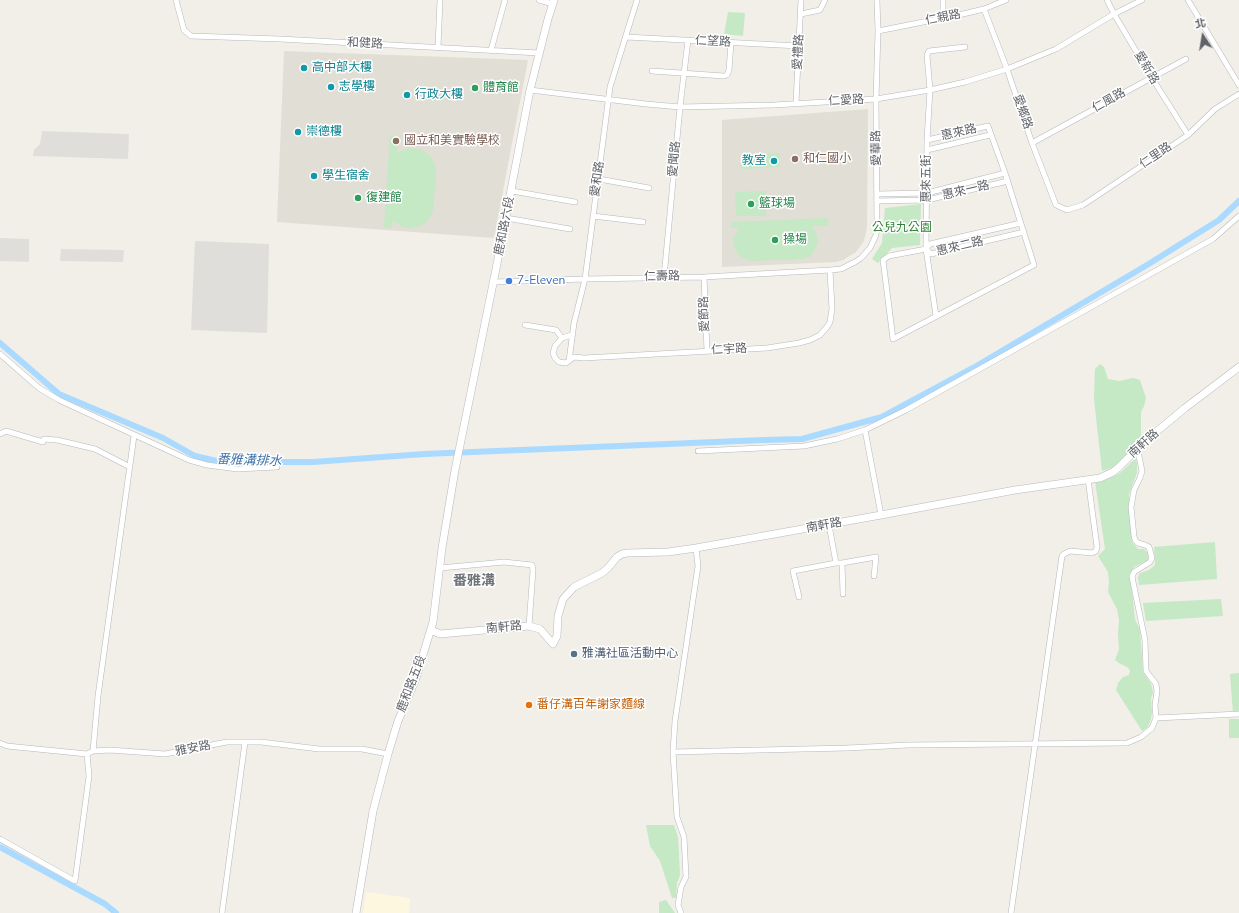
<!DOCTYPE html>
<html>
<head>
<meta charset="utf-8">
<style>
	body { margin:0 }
	#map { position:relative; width:1239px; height:913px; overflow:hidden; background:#f1efe8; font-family:"Nunito Sans","Noto Sans TC",sans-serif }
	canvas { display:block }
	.north { position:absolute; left:1183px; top:16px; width:40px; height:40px; -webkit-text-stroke:3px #fff; paint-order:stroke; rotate:348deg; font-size:11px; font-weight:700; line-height:16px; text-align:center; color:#5f6368 }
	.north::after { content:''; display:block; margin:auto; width:14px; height:18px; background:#5f6368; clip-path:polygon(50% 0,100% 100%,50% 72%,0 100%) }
</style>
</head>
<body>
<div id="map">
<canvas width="1239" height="913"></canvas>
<div class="north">北</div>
</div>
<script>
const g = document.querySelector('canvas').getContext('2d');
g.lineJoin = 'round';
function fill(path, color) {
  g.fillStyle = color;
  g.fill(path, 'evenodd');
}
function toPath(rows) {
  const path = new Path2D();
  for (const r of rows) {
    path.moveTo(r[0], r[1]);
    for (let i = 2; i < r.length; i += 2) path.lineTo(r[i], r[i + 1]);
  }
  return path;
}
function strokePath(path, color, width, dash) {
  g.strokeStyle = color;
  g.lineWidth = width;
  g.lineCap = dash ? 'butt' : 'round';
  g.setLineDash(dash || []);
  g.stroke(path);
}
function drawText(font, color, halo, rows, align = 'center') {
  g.font = font + ' "Nunito Sans","Noto Sans TC",sans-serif';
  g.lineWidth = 3;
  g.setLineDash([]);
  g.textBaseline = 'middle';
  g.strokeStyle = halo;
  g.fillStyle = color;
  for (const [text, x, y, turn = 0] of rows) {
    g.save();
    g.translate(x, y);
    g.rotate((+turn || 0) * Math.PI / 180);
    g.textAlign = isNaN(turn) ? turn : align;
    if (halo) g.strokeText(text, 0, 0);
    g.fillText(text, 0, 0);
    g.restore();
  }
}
fill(toPath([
	[366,892,410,898,409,913,363,913]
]), '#fef7e0');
fill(toPath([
	[42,131,129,134,128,159,33,156,34,150,40,144],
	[0,238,29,239,29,262,0,261],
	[195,241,269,244,267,333,191,330],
	[61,249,124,250,123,262,60,261]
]), '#e0deda');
fill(toPath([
	[284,51,528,60,494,238,277,222],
	[868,109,867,227,864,241,856,252,843,260,836,262,722,267,722,120]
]), '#e1ded6');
fill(toPath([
	[728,12,745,13,743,36,724,34],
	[390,135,398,136,397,153,408,148,420,149,429,155,435,164,436,174,433,210,428,221,422,225,416,227,409,228,403,227,393,220,392,228,384,227],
	[780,153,780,159,778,160,780,167,741,169,741,164,743,162,741,160,741,155],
	[766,191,766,216,736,216,735,192],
	[921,204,920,245,892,248,878,263,872,259,882,243,885,208],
	[828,218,829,225,812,226,817,235,818,243,813,253,810,256,802,259,751,261,743,258,740,256,737,253,734,246,733,238,739,228,731,228,731,222],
	[1100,364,1104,367,1108,379,1119,381,1133,378,1140,380,1146,398,1144,406,1141,412,1141,439,1137,445,1114,467,1102,471,1094,399,1095,369],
	[1136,458,1137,463,1137,473,1129,494,1132,542,1138,549,1144,549,1148,553,1148,560,1134,567,1129,575,1132,590,1135,620,1140,629,1143,672,1151,684,1153,692,1151,699,1152,712,1151,719,1148,727,1142,731,1116,690,1118,683,1123,677,1129,675,1130,670,1127,667,1119,663,1115,660,1119,649,1118,634,1119,620,1117,609,1108,592,1109,582,1108,572,1098,556,1105,549,1095,481,1106,480,1120,473],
	[1215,542,1217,579,1139,585,1138,577,1140,573,1149,570,1155,565,1154,547],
	[1221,599,1223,616,1146,621,1143,603],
	[1239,673,1239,712,1233,713,1230,674],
	[1229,719,1239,719,1239,738,1229,738],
	[646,825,674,825,678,837,680,875,677,883,676,898,672,898,660,861,650,846],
	[666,900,675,913,659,913,659,902]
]), '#c5e8c5');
strokePath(toPath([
	[0,343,59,394,163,438,195,456,221,462,313,462,424,454,764,440,802,439,882,417,973,368,1147,265,1219,220,1239,201],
	[0,847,105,904,116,913]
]), '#aadaff', 6);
const street = toPath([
	[176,0,184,30,191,36,280,39,539,53],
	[539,0,553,4],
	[943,0,943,18],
	[1107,0,1114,14,1152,78,1188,135],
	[1188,0,1239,85],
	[984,9,1007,69,1032,143,1056,205,1067,210,1083,205,1188,135,1215,109,1239,94],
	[801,14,820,10,825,0],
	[878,31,963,14,984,9,1006,0],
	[626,37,799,46],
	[438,47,440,0],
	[491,50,505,0],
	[652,71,724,76,727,75,729,70,731,43],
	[530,90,646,104,680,107,774,105,876,99,930,90,965,82,1007,69,1056,49,1114,14,1142,0],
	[796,103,801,0],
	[1032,143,1186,59],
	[927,150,990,135],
	[599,179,649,188],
	[512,191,575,202],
	[877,194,927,193,1005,173],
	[877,201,927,200,1008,181],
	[593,216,643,222],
	[506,218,570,229],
	[926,249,889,256,883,260,893,339,1034,265,1005,173,988,126,927,140],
	[926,249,931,254,1024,232],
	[926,249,930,244,1021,223],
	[664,277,680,107,688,40],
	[704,277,707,351],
	[494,282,585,279,704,277,830,270,841,269,855,262,861,258,870,248,876,235,877,228,876,99,878,31,877,0],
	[936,316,926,249,927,140,930,90,927,55,929,51,965,47],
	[525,325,556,330,562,338],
	[572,335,562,338,555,346,553,353,555,358,559,362,566,363,574,357,584,358,767,348,799,343,810,340,820,335,827,327,830,322,832,309,830,270],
	[0,354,39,388,59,400,189,460,207,465,237,469,277,467],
	[569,361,574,323,585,279,610,87,637,0],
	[865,430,881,515],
	[0,434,6,431,43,442,44,439,57,440,95,449,130,467],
	[1135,450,1139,456,1142,471,1140,478,1134,490,1131,507,1134,536,1135,540,1138,543,1145,545,1149,547,1152,558,1150,562,1134,572,1132,577,1145,640,1146,671,1156,684,1157,691,1155,705,1156,718],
	[698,451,804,446,837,439,865,430,906,410,1213,239,1239,216],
	[829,525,836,563],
	[842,563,843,594],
	[440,568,504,562,532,565,533,570,529,626],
	[799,597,793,571,836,563,842,563,876,557,874,576],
	[0,743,7,746,87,754,93,751,110,750,165,754,227,742,261,742,319,749,362,749,388,754],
	[93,751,98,696,134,436],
	[673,752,847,748,908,745,1127,743,1141,737,1152,728,1156,718,1239,714],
	[0,839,75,881,89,776,87,754],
	[222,913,245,742],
	[681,913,678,905,681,887,686,877,684,837,677,817,673,752,675,721,698,566,696,548],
	[1011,913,1062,556,1064,554,1070,551,1092,553,1096,551,1097,547,1088,479]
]);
const secondary = toPath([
	[431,630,440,634,529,626,540,629,553,644,557,636,558,616,563,599,574,587,602,573,608,568,617,557,622,554,627,553,668,552,696,548,881,515,1015,490,1100,478,1113,472,1118,468,1144,442,1185,408,1239,367],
	[356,913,373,811,388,754,398,721,415,681,433,622,442,548,455,470,496,269,530,90,548,19,554,0]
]);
strokePath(street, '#b5b8bc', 6);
strokePath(secondary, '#b6babf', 8);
strokePath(street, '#fff', 5);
strokePath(secondary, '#fff', 7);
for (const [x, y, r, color] of [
	[304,68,4,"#0f9aa8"],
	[331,87,4,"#0f9aa8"],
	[475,88,4,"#2e9e5b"],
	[407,95,4,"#0f9aa8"],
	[298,132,4,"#0f9aa8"],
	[396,141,4,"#8d6e63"],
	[795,159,4,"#8d6e63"],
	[774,161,4,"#0f9aa8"],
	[314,176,4,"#0f9aa8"],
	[358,198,4,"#2e9e5b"],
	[751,204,4,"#2e9e5b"],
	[775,240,4,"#2e9e5b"],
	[509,281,4,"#3f7fe0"],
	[574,654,4,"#5c6f8a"],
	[529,705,4,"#e8710a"]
]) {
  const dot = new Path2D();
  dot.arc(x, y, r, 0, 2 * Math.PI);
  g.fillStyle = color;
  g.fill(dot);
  strokePath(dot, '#fff', 1.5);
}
drawText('12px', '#5f6368', '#fff', [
	["仁親路",943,18,-11],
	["仁望路",713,42,3],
	["和健路",365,44,3],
	["愛禮路",799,52,-87],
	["愛新路",1146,68,59],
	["仁愛路",846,101,-3],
	["仁風路",1109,101,-29],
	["愛鄉路",1022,112,71],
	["惠來路",959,133,-13],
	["愛華路",877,148,-91],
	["仁里路",1156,156,-34],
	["愛聞路",675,159,-85],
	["愛和路",598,179,-82],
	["惠來五街",927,179,-90],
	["惠來一路",966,191,-13],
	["鹿和路六段",505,226,-79],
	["惠來二路",960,247,-13],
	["仁壽路",662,277,-1],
	["愛節路",705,314,-92],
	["仁宇路",729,350,-3],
	["南軒路",1144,444,-42],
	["南軒路",824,526,-10],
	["南軒路",504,628,-5],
	["鹿和路五段",412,684,-69],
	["雅安路",193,749,-11]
]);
drawText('12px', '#0d838f', '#fff', [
	["高中部大樓",312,68],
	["志學樓",339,87],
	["行政大樓",415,95],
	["崇德樓",306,132],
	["教室",766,161,"right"],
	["學生宿舍",322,176]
], 'left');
drawText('12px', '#27864d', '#fff', [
	["體育館",483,88],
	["復建館",366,198],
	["籃球場",759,204],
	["操場",783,240]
], 'left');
drawText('12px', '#785e54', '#fff', [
	["國立和美實驗學校",404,141],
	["和仁國小",803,159]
], 'left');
drawText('12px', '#348238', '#fff', [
	["公兒九公園",902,228]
]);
drawText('12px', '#366cbe', '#fff', [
	["7-Eleven",517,281]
], 'left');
drawText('12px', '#4e5e75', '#fff', [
	["雅溝社區活動中心",582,654]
], 'left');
drawText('12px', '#c56008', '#fff', [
	["番仔溝百年謝家麵線",537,705]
], 'left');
drawText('italic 13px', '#4174aa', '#fff', [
	["番雅溝排水",249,461,2]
]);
drawText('bold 14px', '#70757a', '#fff', [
	["番雅溝",474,582]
]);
</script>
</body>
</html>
